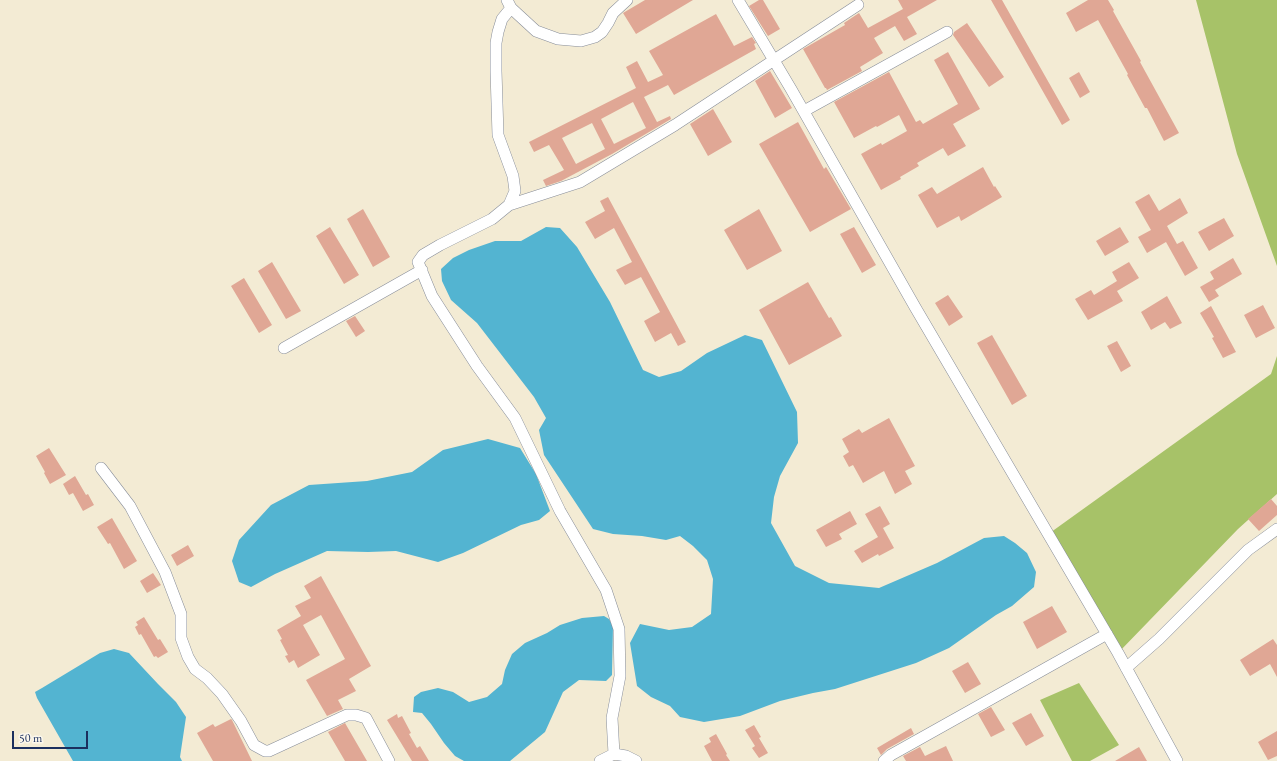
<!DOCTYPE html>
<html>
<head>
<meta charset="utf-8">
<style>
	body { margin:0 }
	#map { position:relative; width:1277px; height:761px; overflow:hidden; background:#f3ebd4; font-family:"EB Garamond",serif }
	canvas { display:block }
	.scale { position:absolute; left:12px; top:731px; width:76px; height:18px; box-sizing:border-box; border:2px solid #1b2f5e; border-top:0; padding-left:5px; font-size:12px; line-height:14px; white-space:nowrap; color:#1b2f5e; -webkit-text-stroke:3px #fbf7ec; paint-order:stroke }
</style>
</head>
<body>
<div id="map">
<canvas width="1277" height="761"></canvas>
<div class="scale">50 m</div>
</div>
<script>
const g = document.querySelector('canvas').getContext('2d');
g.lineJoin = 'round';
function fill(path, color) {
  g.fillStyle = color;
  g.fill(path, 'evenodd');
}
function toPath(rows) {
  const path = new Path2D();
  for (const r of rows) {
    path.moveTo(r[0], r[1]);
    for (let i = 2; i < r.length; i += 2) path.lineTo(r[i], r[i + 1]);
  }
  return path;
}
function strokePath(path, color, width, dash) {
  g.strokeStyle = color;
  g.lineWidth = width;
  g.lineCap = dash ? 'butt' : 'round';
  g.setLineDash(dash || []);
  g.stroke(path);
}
fill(toPath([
	[1196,0,1277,0,1277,266,1237,154],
	[1277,356,1277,494,1238,529,1118,653,1047,535,1271,374],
	[1079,683,1119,745,1090,761,1072,761,1040,700]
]), '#a7c268');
fill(toPath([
	[546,227,560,228,577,247,610,302,643,370,659,377,681,371,707,353,745,335,762,340,797,412,798,443,780,476,774,497,771,523,795,566,829,583,879,588,937,563,984,538,1004,536,1015,543,1027,553,1036,572,1034,587,1012,606,996,615,949,648,916,663,835,689,813,693,780,701,740,716,704,722,680,717,670,706,651,697,637,686,630,643,640,624,669,630,692,627,711,614,713,579,707,560,693,546,680,536,666,540,642,536,613,534,593,529,544,455,539,430,546,418,534,397,477,323,451,300,442,281,441,269,453,258,469,250,495,241,521,241],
	[488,439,520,448,536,474,550,511,539,520,521,525,463,553,438,562,396,551,368,552,327,551,275,574,251,587,239,582,232,561,239,540,271,505,309,485,367,481,412,472,443,450],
	[604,616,609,619,613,626,612,675,606,681,579,680,563,692,545,732,510,761,464,761,455,756,444,743,431,724,422,713,413,712,414,697,421,692,438,688,453,692,469,702,487,697,502,684,505,670,512,654,525,643,547,633,560,625,582,618],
	[114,649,129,653,158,684,176,702,186,717,180,757,182,761,73,761,37,698,35,692,42,688,100,653]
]), '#53b4d1');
fill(toPath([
	[645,0,693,0,636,34,623,13],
	[759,0,763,0,780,29,768,36,749,6],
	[898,0,937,0,907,17,917,34,904,41,895,26,874,38,883,53,860,67,862,71,827,90,826,88,825,88,803,49,845,25,844,23,859,13,868,28,903,9],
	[991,0,1002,0,1070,120,1062,125],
	[1088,0,1108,0,1114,10,1113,11,1141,61,1140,62,1179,133,1164,141,1147,108,1145,108,1127,75,1128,74,1098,20,1076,32,1066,13],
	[716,14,734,46,752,37,756,43,754,44,756,49,674,95,668,85,644,97,657,122,670,116,671,119,612,154,561,181,546,186,543,180,564,170,549,145,534,152,529,142,636,88,626,67,637,61,648,82,663,75,649,51],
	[633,102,646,128,614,144,601,119],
	[592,123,605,149,576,164,562,138],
	[967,23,1004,77,989,87,953,35,954,32],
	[948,52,980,109,953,124,966,146,948,156,943,148,917,163,919,166,900,177,901,179,881,190,861,154,881,143,882,145,907,131,899,115,877,127,876,126,854,138,834,102,889,72,916,122,920,120,923,124,958,104,934,60],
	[770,71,792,108,775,118,755,81],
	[1079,72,1090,92,1080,98,1069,78],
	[713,109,732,142,708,156,690,124],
	[798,122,824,169,826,167,851,209,810,232,759,144],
	[983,167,994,187,995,186,1002,197,961,221,959,216,937,228,918,195,932,187,937,194],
	[1149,194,1159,211,1180,198,1188,213,1167,226,1177,244,1183,241,1198,268,1185,276,1166,242,1147,253,1138,237,1151,230,1135,202],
	[608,197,686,342,678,346,671,333,655,342,644,321,660,312,641,277,625,285,616,270,632,262,614,228,595,239,585,222,605,211,600,201],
	[363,209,390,257,373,267,347,219],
	[759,209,782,251,747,270,724,230],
	[1224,218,1234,236,1209,251,1198,232],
	[330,227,359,275,344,284,316,236],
	[854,227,876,265,862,273,840,234],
	[1120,227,1129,242,1105,256,1096,241],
	[1233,258,1242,274,1215,290,1219,296,1209,302,1200,287,1214,279,1210,272],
	[272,262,301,311,286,319,258,271],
	[1129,262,1139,278,1117,291,1123,301,1088,320,1075,299,1091,290,1094,295,1117,281,1112,272],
	[244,278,272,325,259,333,231,286],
	[808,282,829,318,831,317,842,336,789,365,759,310],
	[948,295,963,317,949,326,935,303],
	[1167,296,1182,323,1170,329,1165,322,1151,330,1141,312],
	[1263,305,1275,328,1256,338,1244,315],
	[1211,306,1236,352,1223,358,1212,338,1214,337,1200,313],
	[355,316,365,331,356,337,346,321],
	[992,335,1027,396,1012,405,977,343],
	[1117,341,1131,366,1121,372,1107,346],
	[889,418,915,466,905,471,912,484,895,494,884,471,863,483,853,465,849,467,843,456,849,452,842,439,859,429,862,433],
	[49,448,66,475,50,484,44,473,45,472,36,456],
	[75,476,86,495,88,494,94,505,83,511,73,493,69,495,63,484],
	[1271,499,1277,506,1277,515,1259,531,1248,519],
	[880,506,890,524,883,528,894,548,879,556,878,554,862,563,854,551,878,537,865,514],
	[850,511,857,524,839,534,842,539,826,547,816,530],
	[112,518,137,561,124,569,110,543,108,544,97,527],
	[188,545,194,556,177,566,171,555],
	[153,573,161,585,147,593,140,581],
	[321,576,371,666,349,679,356,691,338,700,343,709,327,716,306,680,345,659,321,615,303,625,320,655,298,668,294,660,289,663,285,656,288,655,280,640,282,639,277,630,301,616,295,606,311,598,304,586],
	[1052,606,1067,632,1037,649,1023,622],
	[144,617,158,640,160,639,168,652,158,658,156,656,154,657,141,634,139,635,135,627,138,625,136,622],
	[1273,639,1277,645,1277,677,1270,664,1250,676,1240,660],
	[968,662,981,684,965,693,952,671],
	[991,707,1005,730,991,737,978,714],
	[1031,713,1044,736,1026,746,1012,723],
	[397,714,398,718,402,716,411,733,409,734,417,748,420,746,429,761,412,761,387,720],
	[231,719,232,720,252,761,213,761,197,733,213,724,215,727],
	[345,723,367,761,345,761,328,732],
	[754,725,761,737,759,738,768,753,759,758,752,748,755,746,745,730],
	[911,728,914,734,887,749,881,755,877,748],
	[1277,731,1277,756,1268,760,1258,742],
	[716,734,727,754,726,755,730,761,712,761,704,746,711,742,709,738],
	[946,746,953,761,906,761,903,756,920,747,925,756],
	[1139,747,1147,761,1115,761]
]), '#e0a795');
const street = toPath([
	[507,0,511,8,536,31,558,39,581,41,595,37,602,32,608,23,613,13,627,0],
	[738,0,791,89,915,307,1118,653,1177,761],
	[511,8,502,19,498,32,496,43,496,71,498,135,513,176,515,191,509,205,492,219,440,245,423,255,418,262,432,296,477,366,515,418,560,511,606,590,619,629,620,676,612,718,614,754],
	[804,111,947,32],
	[509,205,580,182,675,125,858,5],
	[284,348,422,270],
	[101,468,130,506,165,572,181,614,181,638,188,657,195,669,207,678,222,694,241,721,254,745,265,751,269,751,347,715,356,715,366,718,389,761],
	[1126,668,1159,639,1248,550,1277,529],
	[600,761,614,754,626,756,636,761],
	[884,761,891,755,1107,634]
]);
strokePath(street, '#878d99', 12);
strokePath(street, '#fff', 11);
</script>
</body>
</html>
